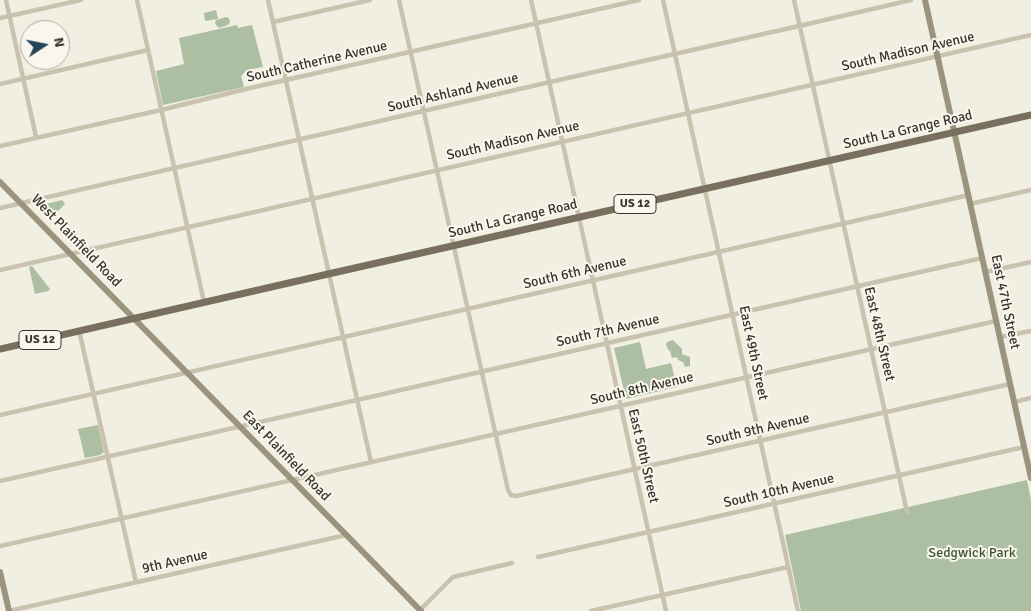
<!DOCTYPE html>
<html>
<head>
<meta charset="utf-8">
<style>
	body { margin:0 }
	#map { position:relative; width:1031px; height:611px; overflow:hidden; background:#f1efe1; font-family:Signika,sans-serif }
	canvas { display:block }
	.north { position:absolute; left:20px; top:20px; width:50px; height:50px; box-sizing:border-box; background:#f9f7ed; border:1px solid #aca99f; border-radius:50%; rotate:79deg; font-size:14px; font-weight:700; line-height:20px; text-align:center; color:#38332b }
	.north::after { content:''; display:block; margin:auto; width:18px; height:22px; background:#254356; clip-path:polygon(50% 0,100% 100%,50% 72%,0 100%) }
</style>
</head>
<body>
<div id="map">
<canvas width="1031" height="611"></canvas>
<div class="north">N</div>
</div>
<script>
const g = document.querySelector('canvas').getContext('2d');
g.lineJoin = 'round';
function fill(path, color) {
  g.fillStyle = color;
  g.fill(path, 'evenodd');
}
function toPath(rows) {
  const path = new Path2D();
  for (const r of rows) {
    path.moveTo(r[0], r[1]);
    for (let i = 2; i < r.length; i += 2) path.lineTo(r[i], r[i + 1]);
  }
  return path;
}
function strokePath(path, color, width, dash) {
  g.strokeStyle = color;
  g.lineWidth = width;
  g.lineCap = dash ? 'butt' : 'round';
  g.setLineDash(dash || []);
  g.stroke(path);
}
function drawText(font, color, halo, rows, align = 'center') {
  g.font = font + ' Signika,sans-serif';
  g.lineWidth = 4;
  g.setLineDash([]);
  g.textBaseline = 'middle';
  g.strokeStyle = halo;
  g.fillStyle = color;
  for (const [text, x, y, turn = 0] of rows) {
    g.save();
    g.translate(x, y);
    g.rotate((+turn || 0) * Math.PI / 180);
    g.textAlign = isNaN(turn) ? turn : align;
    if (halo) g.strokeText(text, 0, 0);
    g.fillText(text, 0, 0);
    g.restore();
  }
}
fill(toPath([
	[216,10,218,19,205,21,204,13],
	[226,17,229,18,230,22,228,25,219,28,216,25,215,23,216,20],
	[237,25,238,28,252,25,263,67,247,70,241,76,244,87,163,105,156,71,184,64,179,38],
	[62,200,65,204,51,218,38,206],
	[32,266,50,289,48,291,35,294,29,267],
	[673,340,682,349,682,354,690,357,690,366,685,367,683,362,678,360,677,357,672,358,670,351,669,351,666,345,667,342],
	[640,342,646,369,671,363,677,387,626,399,614,348],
	[98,425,104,452,100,455,85,458,78,429],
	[1027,480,1031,500,1031,611,801,611,785,535]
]), '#acbfa2');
strokePath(toPath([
	[6,0,36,137],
	[137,0,204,302],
	[268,0,371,462],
	[399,0,508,490,511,495,516,496,1010,384],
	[531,0,666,611],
	[663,0,798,611],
	[794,0,907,512],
	[0,18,81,0],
	[273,22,370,0],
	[0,84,148,50],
	[0,146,161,110,246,89,639,0],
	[970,204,1031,190],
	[0,208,550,82,799,26,911,0],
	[0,270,1031,35],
	[986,272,1031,262],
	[79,330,136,582],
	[1000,337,1031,331],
	[1014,402,1031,398],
	[0,415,969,195],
	[0,481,982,258],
	[0,546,996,321],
	[538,557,1024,447],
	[9,611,346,535],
	[419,611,453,577,512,563],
	[591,611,788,567]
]), '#c8c2ae', 4.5);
strokePath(toPath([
	[925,0,1031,478],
	[0,182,421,611],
	[0,572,9,611]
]), '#9c937f', 6);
strokePath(toPath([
	[0,349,315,277,1031,115]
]), '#786f5e', 7);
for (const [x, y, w] of [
	[635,204,42],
	[40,340,42]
]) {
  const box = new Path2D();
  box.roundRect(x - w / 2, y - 9.5, w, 19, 4);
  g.fillStyle = '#f9f7ed';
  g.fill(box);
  strokePath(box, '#38332b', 1);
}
drawText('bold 12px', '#38332b', null, [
	["US 12",635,204],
	["US 12",40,340]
]);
drawText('14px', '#38332b', '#f9f7ed', [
	["South Madison Avenue",908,52,-13],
	["South Catherine Avenue",317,62,-13],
	["South Ashland Avenue",453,93,-13],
	["South La Grange Road",908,130,-13],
	["South Madison Avenue",513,141,-13],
	["South La Grange Road",513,219,-13],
	["West Plainfield Road",76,241,46],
	["South 6th Avenue",575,273,-13],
	["East 47th Street",1005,302,78],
	["South 7th Avenue",608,331,-13],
	["East 48th Street",879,334,77],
	["East 49th Street",753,353,78],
	["South 8th Avenue",642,389,-13],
	["South 9th Avenue",758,430,-13],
	["East Plainfield Road",286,456,46],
	["East 50th Street",643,456,77],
	["South 10th Avenue",779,491,-13],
	["9th Avenue",175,562,-13]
]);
drawText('14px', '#3d5432', '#f9f7ed', [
	["Sedgwick Park",972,553]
]);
</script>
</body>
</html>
